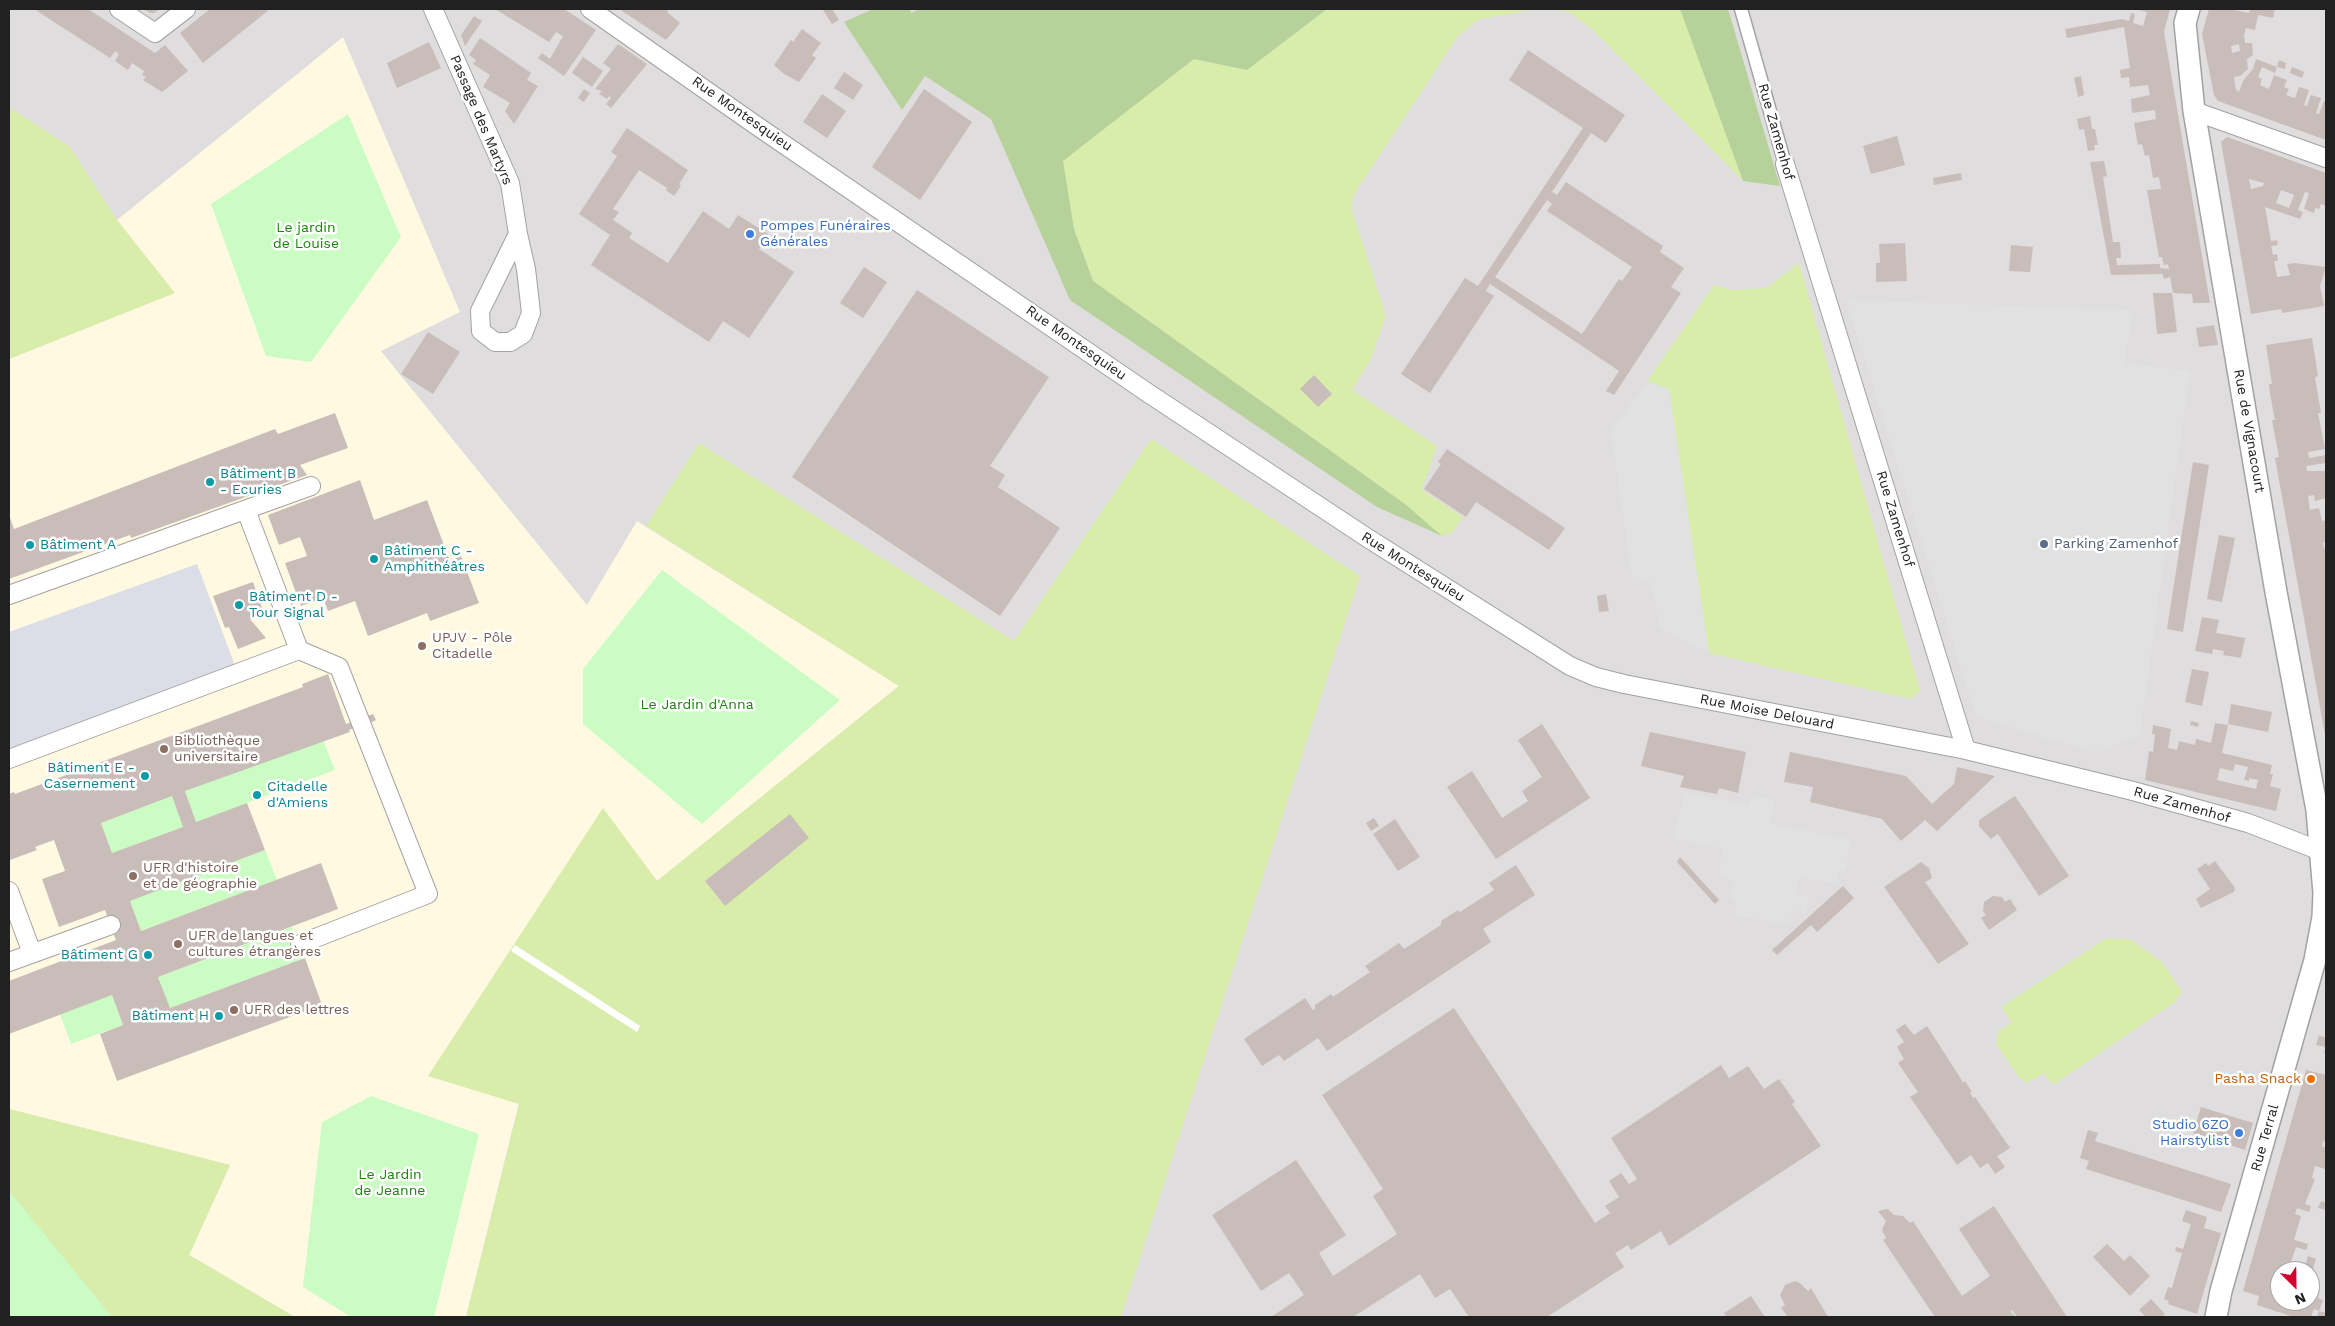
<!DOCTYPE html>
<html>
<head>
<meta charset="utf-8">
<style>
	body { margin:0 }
	#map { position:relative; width:2335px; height:1326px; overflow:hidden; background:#f1ece7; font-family:"Work Sans",sans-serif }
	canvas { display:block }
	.frame { position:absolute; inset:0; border:10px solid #212121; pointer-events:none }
	.north { position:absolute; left:2270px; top:1261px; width:50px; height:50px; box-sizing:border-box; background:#fff; border:1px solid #a6a6a6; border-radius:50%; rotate:157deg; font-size:14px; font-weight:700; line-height:20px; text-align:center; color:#212121 }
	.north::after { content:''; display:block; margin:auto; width:18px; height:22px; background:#d1002c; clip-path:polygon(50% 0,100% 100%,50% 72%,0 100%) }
</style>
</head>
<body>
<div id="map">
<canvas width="2335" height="1326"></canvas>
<div class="frame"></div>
<div class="north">N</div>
</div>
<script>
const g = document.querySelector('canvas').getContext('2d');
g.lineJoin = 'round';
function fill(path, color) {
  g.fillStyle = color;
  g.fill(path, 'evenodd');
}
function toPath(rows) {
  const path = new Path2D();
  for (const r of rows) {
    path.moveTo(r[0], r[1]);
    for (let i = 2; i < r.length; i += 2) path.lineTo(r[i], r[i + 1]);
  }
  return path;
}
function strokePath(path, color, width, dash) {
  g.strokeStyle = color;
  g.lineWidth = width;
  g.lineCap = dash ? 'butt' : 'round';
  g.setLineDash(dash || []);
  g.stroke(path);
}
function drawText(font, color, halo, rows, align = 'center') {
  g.font = font + ' "Work Sans",sans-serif';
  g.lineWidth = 5;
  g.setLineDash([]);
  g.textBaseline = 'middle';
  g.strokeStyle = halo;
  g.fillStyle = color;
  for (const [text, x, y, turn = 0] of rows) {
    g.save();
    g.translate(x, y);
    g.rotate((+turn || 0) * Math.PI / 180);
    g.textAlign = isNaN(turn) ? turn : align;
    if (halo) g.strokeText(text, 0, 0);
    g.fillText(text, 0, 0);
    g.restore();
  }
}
fill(toPath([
	[9,9,2326,9,2326,1317,9,1317],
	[2280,1271,2310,1271,2310,1301,2280,1301]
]), '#dfddde');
fill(toPath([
	[343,37,460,312,381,351,587,605,637,521,899,686,657,881,603,809,429,1076,519,1103,466,1317,295,1317,189,1255,230,1165,9,1109,9,359,174,293,117,220]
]), '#fff9e2');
fill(toPath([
	[1327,9,1539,9,1479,19,1458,36,1353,196,1352,210,1386,316,1370,361,1352,390,1437,446,1422,490,1463,517,1452,533,1442,536,1405,504,1093,281,1074,229,1062,161,1194,59,1247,70],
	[1547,9,1680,9,1743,181,1592,29,1569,12],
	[9,107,70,147,117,220,175,293,9,359],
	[1799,263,1920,691,1911,699,1709,653,1669,389,1647,381,1714,285,1732,290,1766,288],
	[1151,439,1360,576,1121,1317,466,1317,519,1104,428,1076,603,808,657,881,899,686,646,526,699,443,1014,641],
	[2107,938,2131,940,2162,962,2182,992,2175,1002,2053,1085,2044,1073,2028,1082,2021,1080,1996,1044,1998,1031,2012,1023,2001,1007],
	[9,1109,230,1165,189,1255,295,1317,112,1317,9,1191]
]), '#d9edab');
fill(toPath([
	[873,9,910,9,911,13,920,9,1327,9,1247,70,1194,59,1063,161,1074,229,1093,281,1405,504,1442,536,1377,507,1070,300,991,119,925,76,902,110,844,22],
	[1680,9,1728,9,1780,186,1743,181]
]), '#b6d29a');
fill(toPath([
	[348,114,401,237,311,362,266,356,211,204],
	[662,570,840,700,702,824,583,724,583,669],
	[323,740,335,770,196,822,185,791],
	[172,796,183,827,112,853,101,823],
	[265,850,277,880,116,940,105,910],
	[292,927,305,958,170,1008,158,977],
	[112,995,123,1025,71,1044,60,1014],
	[371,1096,479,1134,434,1317,351,1317,303,1287,322,1122],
	[9,1191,112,1317,9,1317]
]), '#cbfcc3');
fill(toPath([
	[1846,300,2132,310,2125,363,2190,371,2140,735,2096,753,1976,717],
	[1647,381,1669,389,1709,653,1660,629,1651,581,1633,585,1611,433],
	[1684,792,1749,805,1751,797,1774,799,1770,823,1851,840,1846,870,1840,870,1836,883,1799,878,1796,894,1810,897,1806,912,1794,911,1789,924,1734,916,1737,901,1730,899,1733,880,1718,877,1722,849,1674,839]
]), '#e1e1e1');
fill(toPath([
	[197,564,235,666,9,750,9,632]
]), '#dbdde7');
fill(toPath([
	[515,945,640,1026,637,1032,511,951]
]), '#fff');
fill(toPath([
	[34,9,88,9,155,53,165,45,188,71,162,92,143,80,146,77,142,75,144,71,132,63,128,70,115,61,119,54,115,51,110,58],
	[143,9,160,9,154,13,150,13],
	[210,9,270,9,203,63,180,33],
	[495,9,564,9,596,30,564,76,538,58,542,53,550,59,563,36,556,32,549,42],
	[619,9,669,9,667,12,680,23,666,40],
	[824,9,832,9,839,20,832,24,823,10],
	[2135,9,2170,9,2164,32,2210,303,2193,303,2192,294,2173,293,2170,277,2164,279,2163,274,2111,275,2090,162,2104,161,2107,176,2103,177,2113,242,2120,242,2121,258,2116,258,2117,265,2160,264,2160,268,2169,269,2168,264,2164,265,2162,257,2159,257,2147,190,2161,189,2159,177,2153,178,2149,155,2145,156,2142,144,2138,145,2134,123,2156,119,2155,110,2132,113,2131,99,2150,95,2148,85,2130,87,2129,77,2121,78,2120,70,2130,68,2124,27,2067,38,2065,29,2122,19,2129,21,2131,13,2135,14,2133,23,2143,26,2147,12],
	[2209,9,2230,9,2249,13,2250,9,2275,9,2273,18,2258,15,2255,30,2246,28,2244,35,2245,43,2252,43,2253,55,2247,59,2248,69,2240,76,2234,77,2236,90,2239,92,2243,81,2253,69,2256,59,2277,67,2279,60,2286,63,2285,69,2277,67,2275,73,2262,67,2258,77,2262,79,2260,85,2269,89,2274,75,2287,80,2284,87,2289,89,2286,95,2295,98,2299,87,2309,90,2304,105,2307,106,2311,95,2321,98,2316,113,2319,114,2324,101,2326,102,2326,140,2218,101,2214,95,2202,34],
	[2239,44,2240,51,2232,53,2231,46],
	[474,16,482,21,465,46,461,35],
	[802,29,821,43,812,55,816,58,799,82,784,74,774,65,791,40,793,42],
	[480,38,531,73,527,80,538,86,514,124,505,111,510,103,483,87,490,75,473,64,476,60,469,55],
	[429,42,441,68,397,88,387,63],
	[618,44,647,64,611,108,606,104,611,98,609,96,607,99,599,94,602,91,595,89,611,69,603,63],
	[1528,50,1625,115,1606,143,1591,133,1552,192,1557,195,1566,182,1663,246,1660,252,1684,268,1671,287,1681,293,1614,395,1606,391,1619,371,1490,284,1486,291,1494,296,1430,393,1401,374,1465,278,1478,286,1583,128,1509,80],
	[1547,200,1552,204,1547,211,1632,267,1622,281,1619,279,1582,334,1495,277],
	[583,57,603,71,592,87,572,73],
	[2292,67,2304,72,2302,78,2290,73],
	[844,72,863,85,853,100,834,88],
	[2081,76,2084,95,2078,97,2074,78],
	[584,89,590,93,584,102,578,98],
	[924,89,972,122,920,200,872,167],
	[822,94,846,111,827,138,803,122],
	[2090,116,2092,129,2095,129,2098,145,2094,145,2095,150,2088,151,2084,129,2079,130,2077,119],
	[627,128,688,170,679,184,681,186,674,196,666,190,667,188,639,170,613,209,619,212,613,220,632,233,629,238,668,263,703,211,729,229,738,215,768,234,759,249,794,272,749,338,723,321,709,342,591,265,610,235,579,214,617,156,611,152],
	[1897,136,1905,165,1871,174,1863,146],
	[2227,137,2326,173,2326,206,2321,204,2319,209,2315,208,2314,213,2304,209,2309,193,2305,192,2298,210,2303,212,2300,219,2265,207,2271,241,2277,240,2278,245,2271,246,2273,255,2277,254,2278,261,2274,261,2277,277,2290,275,2287,264,2295,263,2326,267,2320,286,2324,306,2282,313,2281,309,2251,314,2221,142],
	[2249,179,2264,183,2263,186,2251,189],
	[2281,190,2294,195,2289,208,2276,203],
	[1961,173,1962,180,1934,185,1933,178],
	[1905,243,1907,281,1876,282,1876,263,1880,263,1879,244],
	[2011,245,2033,247,2030,272,2009,271],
	[864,267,887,282,863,318,840,303],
	[917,290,1049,377,990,466,1005,475,998,487,1060,528,1000,616,792,477],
	[2153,293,2172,293,2177,332,2157,334],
	[2214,325,2218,345,2199,347,2196,328],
	[428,332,460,352,433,394,401,374],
	[2312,338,2318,376,2315,377,2321,413,2318,413,2325,449,2308,452,2309,458,2326,455,2326,463,2306,466,2307,471,2326,471,2326,498,2315,501,2314,495,2308,496,2310,510,2319,508,2322,521,2326,520,2326,542,2323,542,2324,549,2326,548,2325,735,2275,458,2279,457,2272,420,2275,420,2270,394,2269,384,2272,384,2266,345],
	[1314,375,1332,394,1318,407,1300,389],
	[335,413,348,448,300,465,307,475,131,538,130,535,9,579,9,515,14,529,275,429,278,434],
	[1447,449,1565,528,1549,550,1476,502,1466,517,1424,489,1441,464,1438,462],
	[2193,462,2209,465,2183,632,2167,629],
	[360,480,374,520,427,500,450,561,461,556,479,603,430,621,427,613,368,636,355,601,328,611,323,598,301,606,285,563,307,556,300,537,279,545,268,515],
	[2219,535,2235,538,2222,602,2207,599],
	[253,582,264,614,250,619,266,638,238,649,229,627,225,628,213,596],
	[1606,594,1609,611,1599,612,1597,596],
	[2202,617,2219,620,2216,633,2245,638,2241,658,2223,655,2224,651,2213,649,2212,654,2195,651],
	[2192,669,2209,672,2202,706,2185,702],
	[328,674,346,724,352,722,354,728,349,730,350,732,185,791,196,822,247,803,265,850,130,901,141,931,321,863,338,909,158,977,170,1008,305,958,322,1005,117,1081,100,1034,123,1025,112,995,9,1034,9,981,116,940,105,910,59,927,42,879,65,871,54,840,35,847,37,850,10,860,9,794,14,792,15,794,249,707,303,687,302,684],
	[172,796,183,827,112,853,101,823],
	[2231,704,2272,712,2268,732,2228,724],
	[373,714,376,720,370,723,368,716],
	[2191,721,2199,723,2198,727,2190,725],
	[2215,723,2228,725,2222,753,2272,765,2270,774,2273,774,2270,786,2281,789,2276,811,2145,780,2149,751,2153,752,2155,734,2152,734,2153,725,2171,729,2168,748,2177,750,2179,741,2195,745,2196,739,2211,743],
	[2235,764,2248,767,2244,780,2249,781,2249,778,2258,780,2256,789,2217,780,2220,768,2233,771],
	[1542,724,1590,798,1496,859,1447,787,1472,771,1502,818,1528,801,1522,791,1542,777,1518,740],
	[1650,732,1746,752,1738,793,1719,788,1717,794,1680,787,1684,776,1641,766],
	[1790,752,1906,776,1932,804,1954,784,1957,767,1995,776,1937,831,1925,820,1901,841,1882,819,1810,802,1813,787,1784,782],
	[2015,796,2069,876,2039,896,1998,834,1991,839,1979,826,1979,820],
	[790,814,809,838,725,906,705,881],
	[1374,818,1379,826,1371,831,1366,823],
	[1395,819,1420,857,1398,871,1373,834],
	[1680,857,1719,900,1715,904,1677,862],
	[2215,861,2235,888,2234,892,2201,908,2196,899,2210,889,2197,869,2206,863,2208,866],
	[1921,862,1929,868,1932,878,1925,882,1969,944,1938,964,1884,887],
	[1516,865,1535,895,1483,929,1491,942,1327,1051,1318,1038,1284,1061,1279,1055,1262,1066,1244,1039,1305,998,1313,1010,1315,1009,1315,1005,1331,994,1333,997,1370,972,1365,966,1399,943,1404,949,1441,925,1441,921,1458,910,1460,912,1494,890,1489,883],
	[1843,886,1854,898,1817,932,1811,925,1777,955,1772,950],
	[1993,896,2002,897,2005,902,2010,899,2017,910,1989,930,1981,918,1986,915,1983,911,1984,902],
	[1454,1008,1595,1223,1610,1213,1605,1206,1619,1197,1609,1181,1621,1173,1629,1184,1637,1179,1611,1138,1721,1065,1729,1078,1748,1066,1764,1089,1779,1079,1795,1102,1792,1104,1821,1146,1669,1246,1661,1231,1631,1250,1628,1245,1615,1253,1624,1267,1547,1317,1469,1317,1450,1289,1435,1298,1420,1274,1353,1317,1271,1317,1304,1295,1289,1273,1261,1291,1212,1215,1296,1160,1346,1235,1319,1253,1333,1276,1397,1234,1373,1196,1383,1189,1322,1095],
	[1905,1024,1914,1035,1927,1026,1961,1079,1963,1083,1965,1081,1972,1092,1970,1093,1973,1098,1975,1097,2010,1148,1997,1156,2005,1167,1995,1174,1988,1163,1980,1168,1971,1155,1957,1165,1910,1097,1918,1092,1898,1063,1904,1059,1897,1047,1904,1042,1896,1030],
	[2319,1035,2326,1038,2326,1053,2324,1053,2326,1047,2316,1045],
	[2306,1070,2326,1075,2326,1142,2323,1141,2322,1146,2326,1148,2326,1164,2325,1169,2315,1166,2312,1178,2315,1179,2305,1204,2311,1206,2309,1212,2297,1208,2295,1214,2301,1216,2294,1240,2308,1244,2306,1250,2296,1247,2288,1271,2280,1271,2280,1295,2277,1301,2305,1310,2307,1301,2310,1301,2310,1285,2320,1289,2318,1298,2323,1300,2319,1311,2326,1313,2326,1317,2317,1317,2319,1311,2314,1309,2311,1317,2294,1317,2257,1305,2259,1296,2243,1291],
	[2201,1107,2253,1123,2245,1150,2193,1133],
	[2088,1130,2098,1133,2095,1141,2231,1184,2221,1212,2086,1169,2089,1161,2080,1158],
	[2321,1201,2326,1203,2326,1210,2318,1208],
	[1994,1206,2067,1317,2017,1317,2012,1310,2010,1311,2015,1317,1935,1317,1883,1240,1886,1238,1882,1230,1886,1221,1878,1211,1888,1209,1894,1215,1903,1216,1910,1223,1913,1221,1962,1296,1990,1276,1959,1229],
	[2186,1210,2207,1217,2204,1228,2221,1233,2197,1314,2168,1304,2169,1301,2164,1299,2168,1287,2172,1288,2182,1253,2175,1251,2176,1247,2183,1249,2191,1224,2182,1221],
	[2107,1244,2124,1261,2130,1255,2150,1276,2130,1296,2093,1257],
	[2308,1256,2316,1259,2312,1272,2304,1269],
	[1795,1281,1800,1283,1808,1291,1811,1288,1828,1317,1788,1317,1781,1308,1785,1305,1780,1295,1785,1285],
	[1751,1296,1765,1317,1727,1317,1724,1313],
	[2151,1299,2165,1314,2162,1317,2146,1317,2139,1310]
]), '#c9bdba');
const pedestrian = toPath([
	[1741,9,1785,164]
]);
const minor = toPath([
	[119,9,155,33,186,9],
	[433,9,510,183,518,234,526,269,531,313,523,334,510,342,495,342,481,331,480,311,518,234],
	[590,9,757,126,1148,393,1366,537,1570,666,1596,677,1624,684,1966,750],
	[2194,111,2326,158],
	[1785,164,1966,750,2133,791,2248,823,2326,853],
	[9,595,311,486],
	[299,650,339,667,428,894,300,944],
	[9,759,299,650,246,510],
	[9,891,32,953],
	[9,962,111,925]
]);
const tertiary = toPath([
	[2189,9,2185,23,2194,111,2276,592,2317,810,2324,893,2323,917,2315,960,2221,1291,2216,1317]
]);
strokePath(pedestrian, '#a2a2a2', 15);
strokePath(minor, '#a2a2a2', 20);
strokePath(tertiary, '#a2a2a2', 24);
strokePath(pedestrian, '#fff', 12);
strokePath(minor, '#fff', 18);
strokePath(tertiary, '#fff', 21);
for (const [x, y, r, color] of [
	[750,234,5,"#3f7fe0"],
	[210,482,5,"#0f9aa8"],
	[2044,544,5,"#5c6f8a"],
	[30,545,5,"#0f9aa8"],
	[374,559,5,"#0f9aa8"],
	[239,605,5,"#0f9aa8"],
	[422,646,5,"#8d6e63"],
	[164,749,5,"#8d6e63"],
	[145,776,5,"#0f9aa8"],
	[257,795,5,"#0f9aa8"],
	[133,876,5,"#8d6e63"],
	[178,944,5,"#8d6e63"],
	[148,955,5,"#0f9aa8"],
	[234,1010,5,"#8d6e63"],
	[219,1016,5,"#0f9aa8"],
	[2311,1079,5,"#e8710a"],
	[2239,1133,5,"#3f7fe0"]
]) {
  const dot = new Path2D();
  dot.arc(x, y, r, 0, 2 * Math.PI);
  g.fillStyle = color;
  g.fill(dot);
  strokePath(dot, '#fff', 2);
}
drawText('14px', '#212121', '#fff', [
	["Rue Montesquieu",742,114,35],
	["Passage des Martyrs",481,120,67],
	["Rue Zamenhof",1776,132,74],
	["Rue Montesquieu",1076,343,35],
	["Rue de Vignacourt",2249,431,80],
	["Rue Zamenhof",1895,519,73],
	["Rue Montesquieu",1413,567,32],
	["Rue Moise Delouard",1767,712,11],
	["Rue Zamenhof",2182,805,16],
	["Rue Terral",2265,1138,-74]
]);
drawText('14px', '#366cbe', '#fff', [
	["Pompes Funéraires",760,226],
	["Générales",760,242],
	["Studio 6ZO",2229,1125,"right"],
	["Hairstylist",2229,1141,"right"]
], 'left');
drawText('14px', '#178607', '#fff', [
	["Le jardin",306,228],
	["de Louise",306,244],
	["Le Jardin d'Anna",697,705],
	["Le Jardin",390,1175],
	["de Jeanne",390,1191]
]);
drawText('14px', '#0d838f', '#fff', [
	["Bâtiment B",220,474],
	["- Ecuries",220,490],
	["Bâtiment A",40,545],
	["Bâtiment C -",384,551],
	["Amphithéâtres",384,567],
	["Bâtiment D -",249,597],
	["Tour Signal",249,613],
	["Bâtiment E -",135,768,"right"],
	["Casernement",135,784,"right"],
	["Citadelle",267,787],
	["d'Amiens",267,803],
	["Bâtiment G",138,955,"right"],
	["Bâtiment H",209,1016,"right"]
], 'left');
drawText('14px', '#4e5e75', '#fff', [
	["Parking Zamenhof",2054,544]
], 'left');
drawText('14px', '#785e54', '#fff', [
	["UPJV - Pôle",432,638],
	["Citadelle",432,654],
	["Bibliothèque",174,741],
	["universitaire",174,757],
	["UFR d'histoire",143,868],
	["et de géographie",143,884],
	["UFR de langues et",188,936],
	["cultures étrangères",188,952],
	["UFR des lettres",244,1010]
], 'left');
drawText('14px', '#c56008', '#fff', [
	["Pasha Snack",2301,1079]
], 'right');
</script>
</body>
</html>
